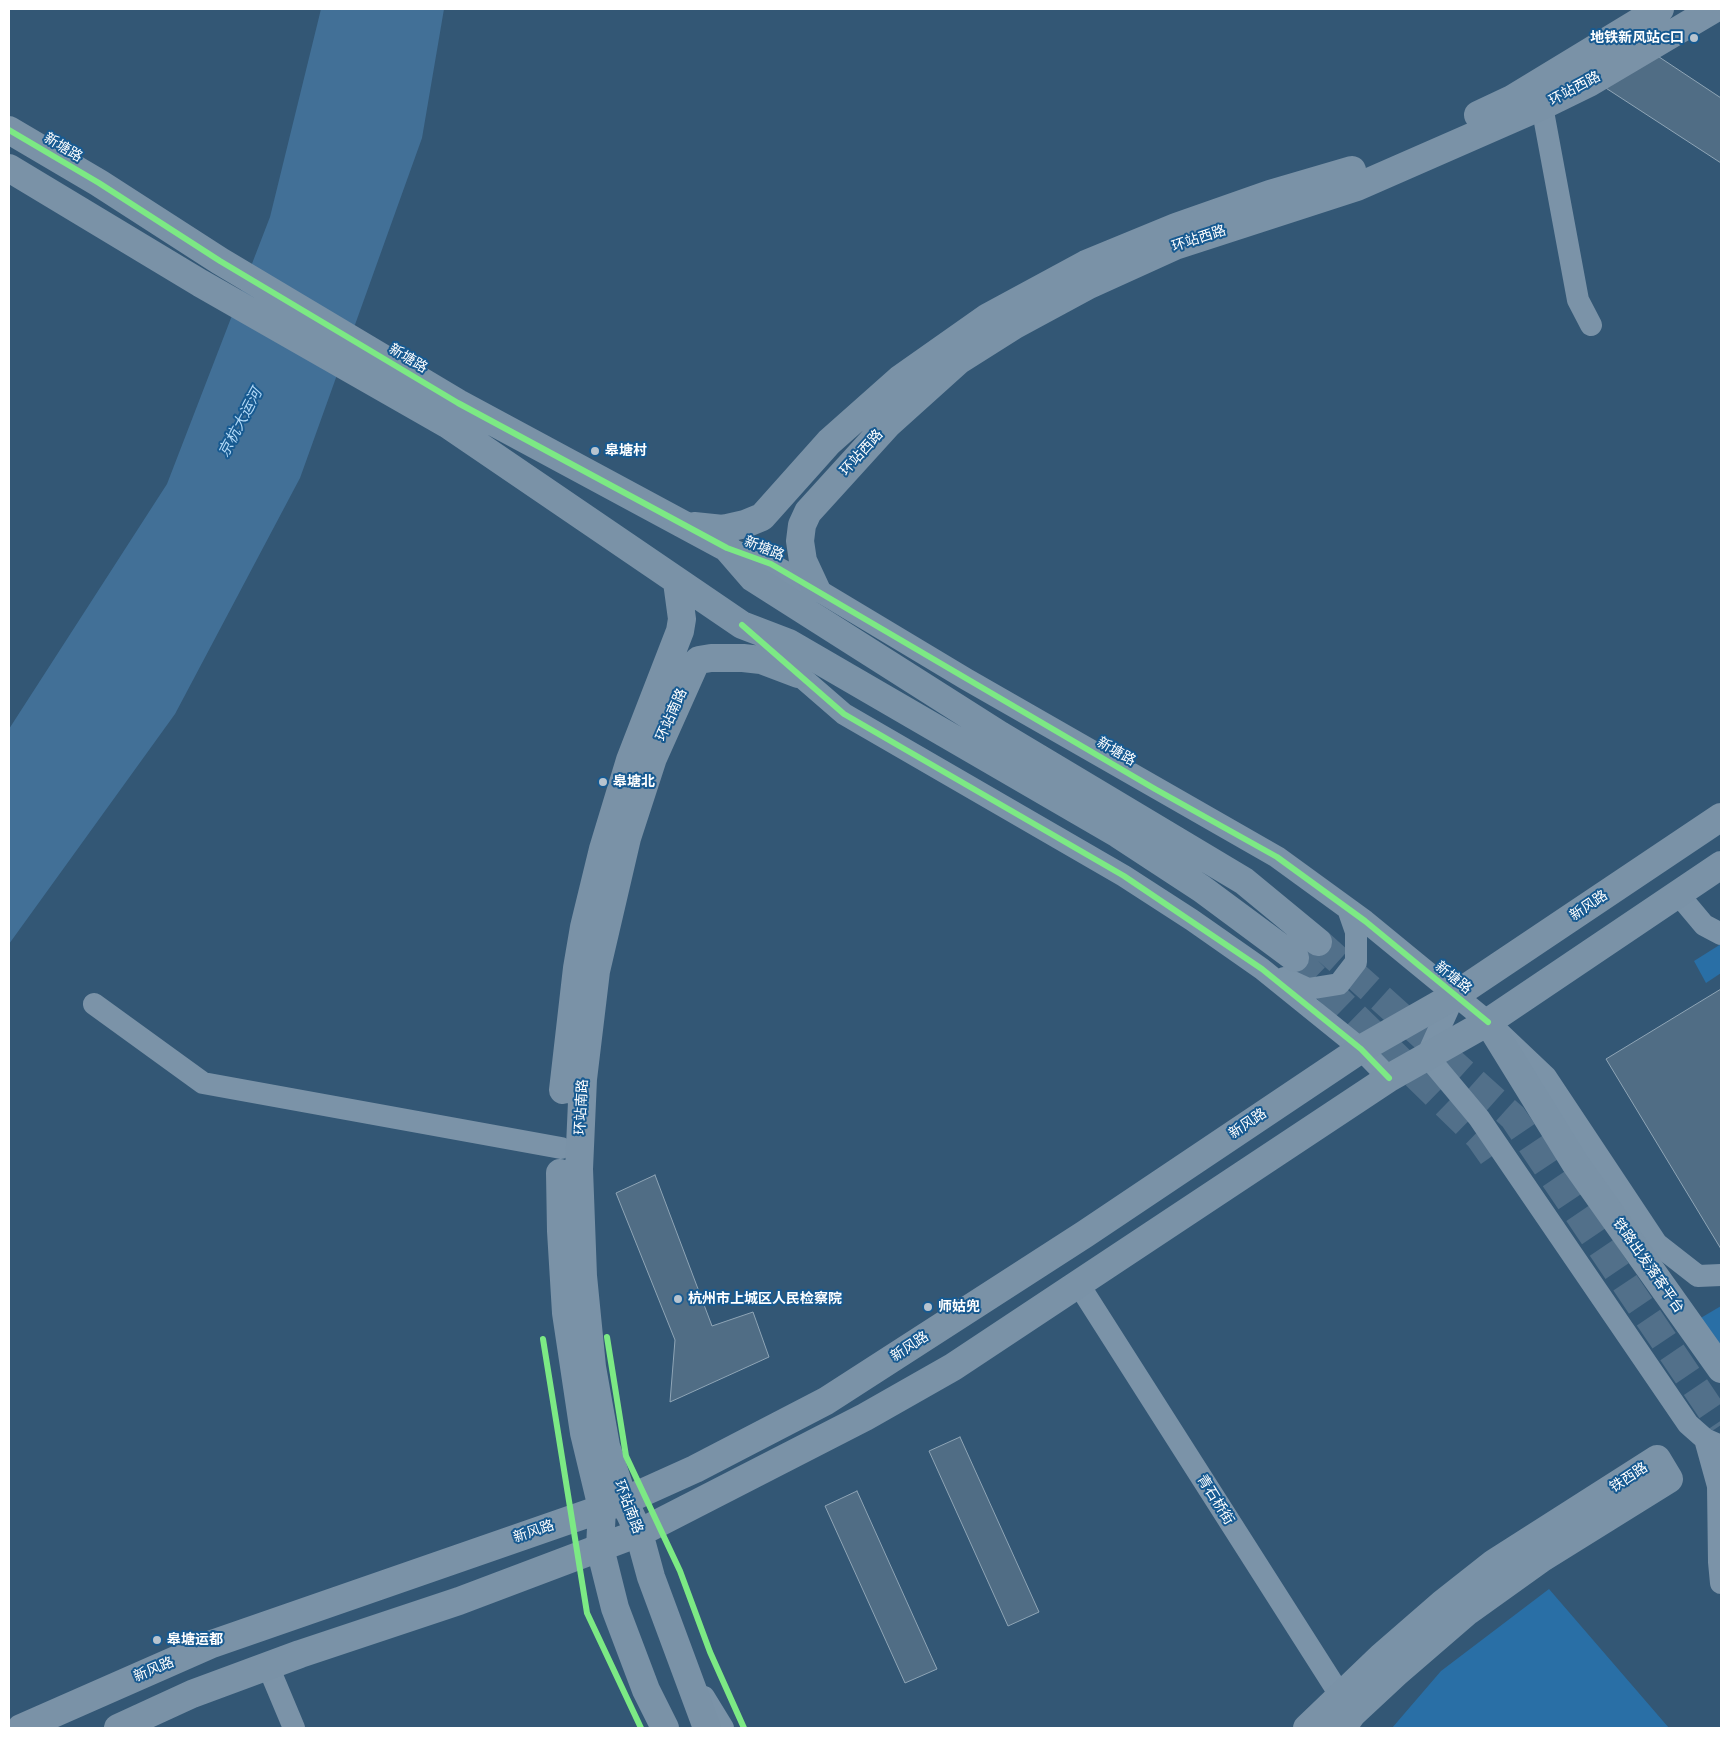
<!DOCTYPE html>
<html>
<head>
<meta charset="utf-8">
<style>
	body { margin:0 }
	#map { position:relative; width:1730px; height:1737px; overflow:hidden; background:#335775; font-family:"Varela Round",sans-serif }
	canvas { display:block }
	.frame { position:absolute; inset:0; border:10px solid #fff; pointer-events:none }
</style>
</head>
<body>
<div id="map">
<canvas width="1730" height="1737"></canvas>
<div class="frame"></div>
</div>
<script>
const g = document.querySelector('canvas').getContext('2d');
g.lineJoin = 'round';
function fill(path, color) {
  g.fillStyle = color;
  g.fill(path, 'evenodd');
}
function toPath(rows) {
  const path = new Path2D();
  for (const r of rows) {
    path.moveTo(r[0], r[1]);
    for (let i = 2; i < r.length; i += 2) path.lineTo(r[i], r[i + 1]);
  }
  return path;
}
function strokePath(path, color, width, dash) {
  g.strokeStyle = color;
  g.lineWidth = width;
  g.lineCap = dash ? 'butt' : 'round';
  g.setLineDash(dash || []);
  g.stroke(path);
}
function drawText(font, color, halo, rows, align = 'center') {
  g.font = font + ' "Varela Round","Noto Sans SC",sans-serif';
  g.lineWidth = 4;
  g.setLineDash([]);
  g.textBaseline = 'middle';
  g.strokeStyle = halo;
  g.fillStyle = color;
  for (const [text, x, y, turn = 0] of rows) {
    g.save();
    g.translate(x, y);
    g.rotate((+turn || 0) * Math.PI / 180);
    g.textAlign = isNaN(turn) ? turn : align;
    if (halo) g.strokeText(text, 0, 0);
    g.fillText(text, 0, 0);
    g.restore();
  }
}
fill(toPath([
	[1721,944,1721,973,1706,983,1694,961],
	[1721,1306,1721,1348,1699,1319],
	[1549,1589,1669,1728,1392,1728,1441,1671]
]), '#296fa6');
fill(toPath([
	[321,9,444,9,422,138,300,478,175,714,9,944,9,729,167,484,270,217]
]), '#427097');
const building = toPath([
	[1638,43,1721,98,1721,163,1595,81,1638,43],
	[1721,989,1721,1249,1606,1059,1721,989],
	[655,1175,712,1326,753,1312,769,1357,670,1402,675,1340,616,1193,655,1175],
	[960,1437,1039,1612,1008,1626,929,1451,960,1437],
	[857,1491,937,1669,905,1683,825,1506,857,1491]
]);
fill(building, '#506d85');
strokePath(building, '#8fa5b6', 1);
strokePath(toPath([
	[1318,942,1513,1117,1721,1425],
	[1295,958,1479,1137,1500,1167]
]), '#52708a', 28, [28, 14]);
strokePath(toPath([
	[1542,106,1578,300,1591,325],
	[727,548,771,564,816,589,966,679,1277,857,1365,921,1488,1022,1546,1077,1657,1244,1698,1276,1721,1275],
	[784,662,844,714,1124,876,1192,920,1262,969,1361,1049,1389,1078],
	[1678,894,1704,925,1721,934],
	[1284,978,1308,989,1339,984,1356,962,1356,932,1348,909],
	[1454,996,1427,1056,1479,1118,1688,1424,1705,1439,1721,1446],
	[94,1004,203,1083,561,1148],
	[1079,1285,1349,1709],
	[1705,1439,1718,1486,1719,1562,1721,1583],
	[268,1666,294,1728],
	[704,1697,723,1728]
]), '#7b93a8', 22);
strokePath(toPath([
	[1478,115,1512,99,1660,9],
	[9,130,99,183,220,261,458,403,727,548,753,578,1000,735,1244,881,1318,942],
	[9,168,200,283,447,424,742,625,789,643,1118,834,1202,889,1295,958],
	[694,526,723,529,745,524,762,517,829,442,900,379,988,317,1086,264,1176,227,1270,194,1352,170],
	[816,589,803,561,800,541,802,525,808,512,888,424,958,361,1015,325,1089,285,1175,246,1357,187,1542,106,1589,83,1714,9],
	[1488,1022,1575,1163,1721,1369],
	[563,1090,577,968,584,927,603,849,630,760,680,631,682,619,677,582],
	[560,1173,561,1231,566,1313,584,1433,602,1508,600,1548,615,1608,646,1690,665,1728],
	[21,1728,212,1644,624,1501,695,1469,826,1401,1085,1234,1361,1049,1454,996,1721,817],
	[118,1728,192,1694,300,1654,459,1601,639,1533,865,1417,953,1367,1389,1078,1488,1022,1721,865],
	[707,1728,651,1577,639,1533,624,1501,606,1446,592,1367,583,1276,579,1169,583,1079,596,971,627,838,653,758,695,664,699,660,711,658,743,658,761,660,798,674],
	[1307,1728,1381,1657,1442,1604,1494,1563,1657,1459,1669,1479,1542,1558,1468,1611,1395,1674,1352,1714,1342,1728]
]), '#7a92a7', 28);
strokePath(toPath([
	[9,130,99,183,220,261,458,403,727,548,771,564,1155,789,1277,857,1365,921,1488,1022],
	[742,625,844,714,1124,876,1262,969,1361,1049,1389,1078],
	[607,1337,626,1456,680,1571,710,1652,744,1728],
	[543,1339,587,1613,641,1728]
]), '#7ce984', 6);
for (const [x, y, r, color] of [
	[1694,38,5,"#b8c4cf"],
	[595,451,5,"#b8c4cf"],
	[603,782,5,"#b8c4cf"],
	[678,1299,5,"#b8c4cf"],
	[928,1307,5,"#b8c4cf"],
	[157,1640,5,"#b8c4cf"]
]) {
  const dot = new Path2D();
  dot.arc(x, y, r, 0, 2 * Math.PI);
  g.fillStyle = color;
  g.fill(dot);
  strokePath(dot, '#175a91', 2);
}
drawText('bold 14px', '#fff', '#175a91', [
	["地铁新风站C口",1684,38,"right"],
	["皋塘村",605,451],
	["皋塘北",613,782],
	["杭州市上城区人民检察院",688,1299],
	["师姑兜",938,1307],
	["皋塘运都",167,1640]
], 'left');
drawText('14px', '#fff', '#175a91', [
	["环站西路",1575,89,-28],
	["新塘路",63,148,31],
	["环站西路",1199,239,-18],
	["新塘路",408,359,31],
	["环站西路",862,453,-48],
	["新塘路",764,549,22],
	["环站南路",672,715,-66],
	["新塘路",1116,752,30],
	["新风路",1589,906,-34],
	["新塘路",1453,978,39],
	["环站南路",582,1107,-87],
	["新风路",1248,1124,-34],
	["铁路出发落客平台",1648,1266,55],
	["新风路",910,1347,-33],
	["铁西路",1629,1478,-33],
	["青石桥街",1215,1500,58],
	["环站南路",628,1507,69],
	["新风路",534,1532,-19],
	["新风路",154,1670,-23]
]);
drawText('italic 15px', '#b2d9f7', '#175a91', [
	["京杭大运河",241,423,-62]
]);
</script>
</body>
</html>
